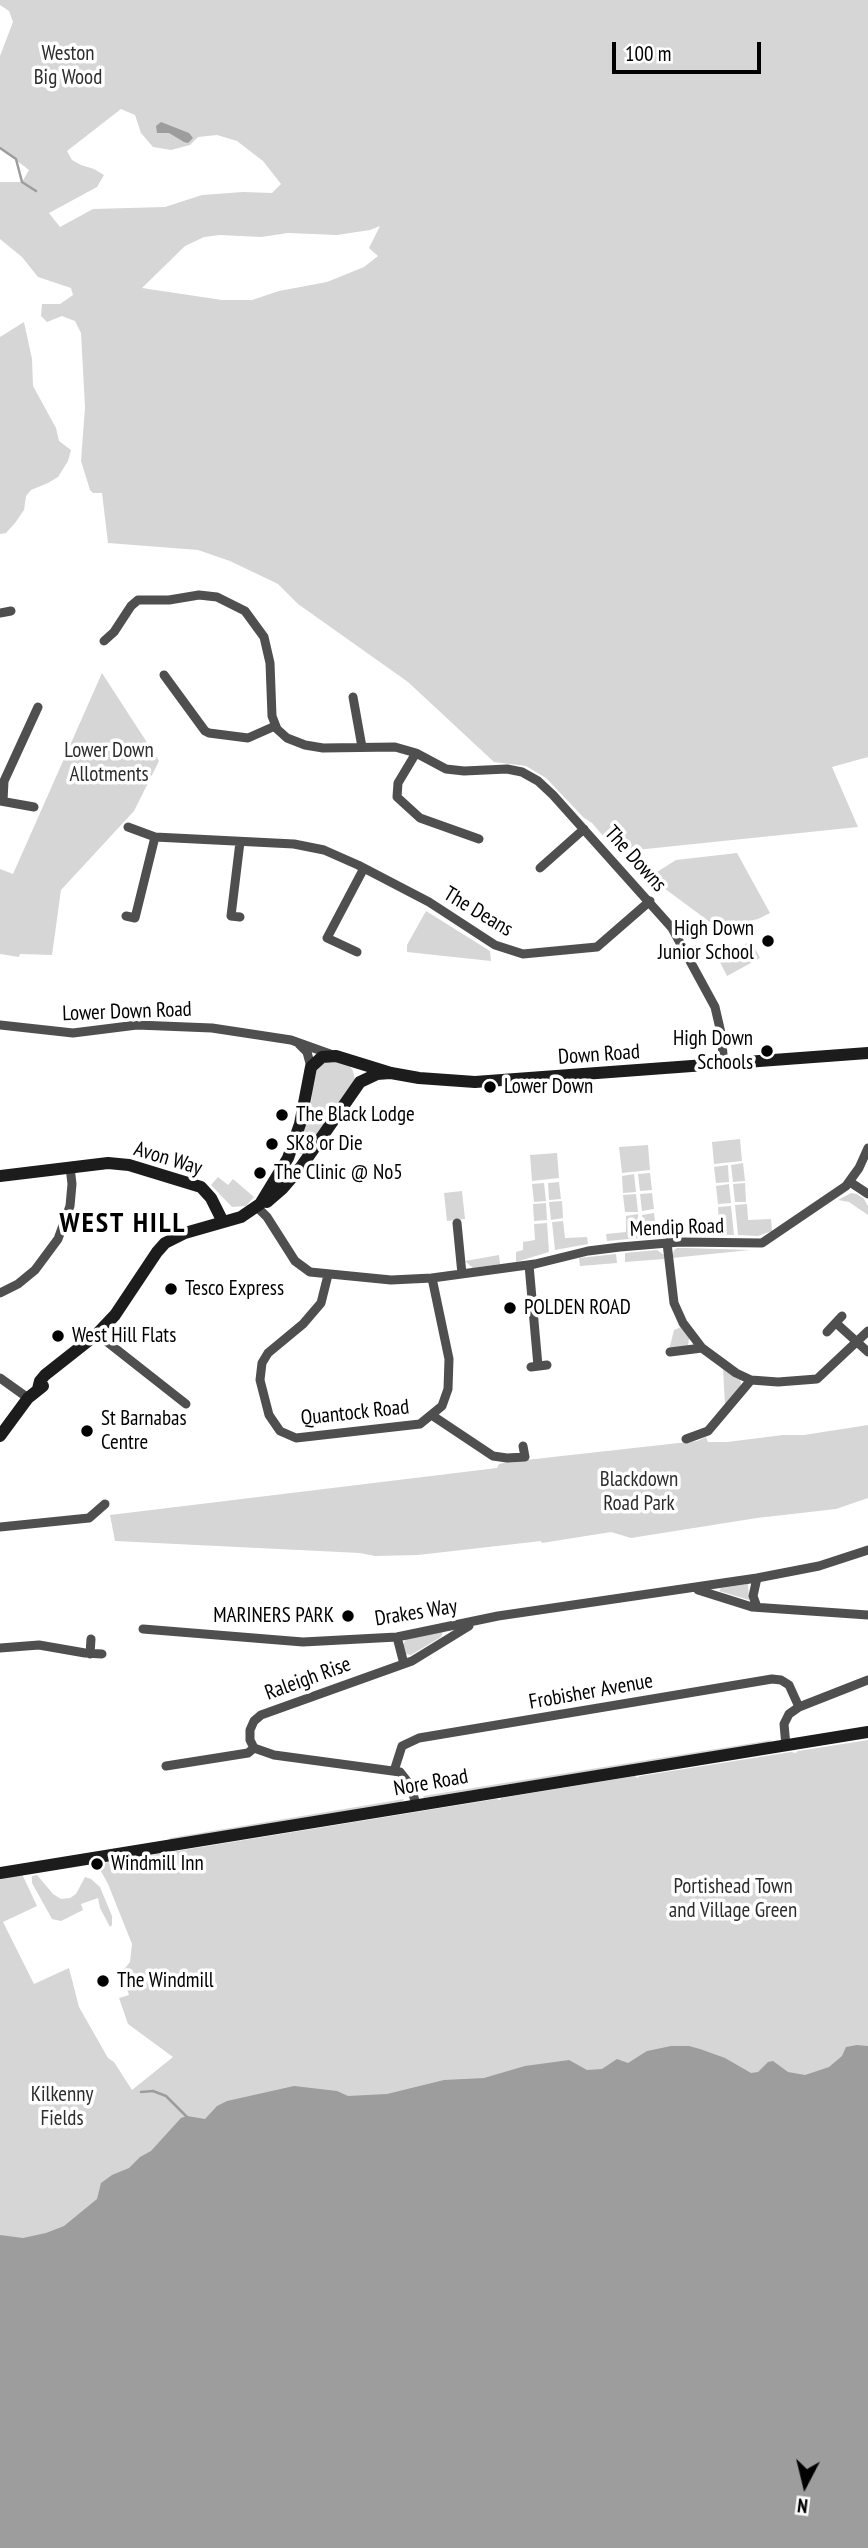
<!DOCTYPE html>
<html>
<head>
<meta charset="utf-8">
<style>
	body { margin:0 }
	#map { position:relative; width:868px; height:2548px; overflow:hidden; background:#fff; font-family:"PT Sans Narrow",sans-serif }
	canvas { display:block }
	.north { position:absolute; left:770px; top:2450px; width:70px; height:70px; -webkit-text-stroke:5px #fff; paint-order:stroke; rotate:187deg; font-size:19px; font-weight:700; line-height:28px; text-align:center; color:#000 }
	.north::after { content:''; display:block; margin:auto; width:24px; height:32px; background:#000; clip-path:polygon(50% 0,100% 100%,50% 72%,0 100%) }
	.scale { position:absolute; left:612px; top:42px; width:149px; height:32px; box-sizing:border-box; border:4px solid #000; border-top:0; padding-left:9px; font-size:21px; line-height:24px; white-space:nowrap; color:#000; -webkit-text-stroke:5px #fff; paint-order:stroke }
</style>
</head>
<body>
<div id="map">
<canvas width="868" height="2548"></canvas>
<div class="north">N</div>
<div class="scale">100 m</div>
</div>
<script>
const g = document.querySelector('canvas').getContext('2d');
g.lineJoin = 'round';
function fill(path, color) {
  g.fillStyle = color;
  g.fill(path, 'evenodd');
}
function toPath(rows) {
  const path = new Path2D();
  for (const r of rows) {
    path.moveTo(r[0], r[1]);
    for (let i = 2; i < r.length; i += 2) path.lineTo(r[i], r[i + 1]);
  }
  return path;
}
function strokePath(path, color, width, dash) {
  g.strokeStyle = color;
  g.lineWidth = width;
  g.lineCap = dash ? 'butt' : 'round';
  g.setLineDash(dash || []);
  g.stroke(path);
}
function drawText(font, color, halo, rows, align = 'center') {
  g.font = font + ' "PT Sans Narrow",sans-serif';
  g.lineWidth = 7;
  g.setLineDash([]);
  g.textBaseline = 'middle';
  g.strokeStyle = halo;
  g.fillStyle = color;
  for (const [text, x, y, turn = 0] of rows) {
    g.save();
    g.translate(x, y);
    g.rotate((+turn || 0) * Math.PI / 180);
    g.textAlign = isNaN(turn) ? turn : align;
    if (halo) g.strokeText(text, 0, 0);
    g.fillText(text, 0, 0);
    g.restore();
  }
}
fill(toPath([
	[0,0,868,0,868,757,832,767,858,827,617,852,592,823,584,818,546,778,526,766,494,762,408,682,298,604,278,584,230,561,198,550,108,543,102,493,93,493,90,490,81,461,85,407,81,333,75,321,62,316,47,322,41,316,42,304,60,304,73,295,71,288,38,277,22,257,0,239,0,182,22,182,29,170,0,148,0,56,13,22,9,11,0,5],
	[121,109,135,115,141,133,153,147,171,150,190,145,198,137,217,135,237,141,263,161,281,184,272,193,243,192,202,195,165,207,93,209,60,227,49,213,97,187,104,175,94,169,81,165,72,160,67,151],
	[380,226,369,248,378,256,364,267,327,282,279,291,252,300,222,300,142,288,185,246,204,237,220,235,261,237,288,233,337,235,370,230],
	[24,322,32,359,33,386,56,428,59,441,71,450,68,461,58,477,48,483,31,490,26,496,24,510,15,523,6,533,0,534,0,337],
	[102,673,159,761,134,811,61,890,52,955,20,954,19,957,0,954,0,869,13,874],
	[737,853,770,913,758,919,718,928,649,877,676,860],
	[426,911,490,951,491,961,407,952,407,945],
	[751,941,760,958,727,976,718,958],
	[329,1060,349,1065,353,1071,355,1080,317,1141,313,1140,304,1155,296,1152,311,1103,314,1072,315,1068],
	[740,1139,742,1161,714,1164,712,1142],
	[648,1145,650,1170,622,1173,619,1147],
	[557,1153,559,1178,532,1181,530,1155],
	[743,1163,745,1181,733,1182,731,1165],
	[728,1165,729,1182,716,1183,714,1167],
	[650,1173,652,1190,640,1191,638,1174],
	[634,1174,636,1192,623,1193,622,1176],
	[218,1177,228,1185,233,1179,254,1197,246,1206,232,1207,211,1185],
	[559,1182,561,1199,549,1200,548,1183],
	[544,1183,546,1201,534,1202,532,1184],
	[745,1183,746,1202,735,1202,733,1184],
	[729,1184,731,1203,718,1204,716,1186],
	[462,1191,465,1219,447,1221,444,1193],
	[652,1193,654,1209,642,1211,640,1194],
	[851,1193,857,1194,864,1199,868,1206,868,1215,849,1202,838,1200],
	[636,1194,638,1212,625,1212,623,1195],
	[562,1201,563,1218,551,1220,549,1202],
	[546,1203,547,1220,534,1221,533,1204],
	[747,1204,748,1220,771,1219,772,1231,758,1236,738,1235,735,1205],
	[731,1206,734,1235,699,1234,698,1225,719,1223,718,1207],
	[654,1213,656,1229,678,1227,679,1235,645,1237,642,1215],
	[638,1214,640,1238,607,1241,606,1234,626,1232,626,1216],
	[563,1221,565,1238,587,1237,588,1244,555,1250,552,1222],
	[547,1223,549,1252,516,1262,516,1252,523,1250,523,1242,535,1240,534,1224],
	[677,1248,687,1248,750,1250,672,1258,674,1250],
	[657,1250,664,1255,664,1259,625,1262,625,1253],
	[616,1254,617,1263,580,1266,579,1258],
	[499,1255,500,1264,473,1268,465,1261],
	[681,1327,689,1338,688,1346,669,1350,674,1330],
	[723,1368,740,1379,741,1383,740,1387,725,1405],
	[868,1425,868,1498,836,1509,757,1518,631,1538,611,1532,542,1543,541,1541,418,1555,375,1556,360,1553,115,1541,110,1515,497,1468,499,1464,508,1462,697,1441,706,1437,708,1442,727,1442,783,1435,804,1435],
	[748,1584,749,1600,719,1591,721,1588],
	[440,1631,443,1632,441,1637,411,1655,406,1654,403,1645,406,1639],
	[772,1740,768,1743,424,1798,423,1796],
	[868,1740,868,2355,0,2548,0,1878,22,1874,37,1906,3,1922,34,1984,69,1968,79,2007,108,2058,114,2062,132,2090,173,2057,128,2024,119,1998,129,1995,122,1972,130,1962,132,1944,108,1884,97,1864,496,1799,500,1800,501,1798,635,1776,637,1778,640,1776,791,1752,796,1753,798,1751],
	[404,1799,401,1803,168,1840,170,1838],
	[37,1875,53,1894,61,1899,70,1898,76,1894,85,1877,91,1879,100,1887,112,1916,112,1925,110,1927,109,1925,100,1908,98,1898,81,1904,83,1910,61,1921,52,1919,32,1883,32,1876]
]), '#d6d6d6');
fill(toPath([
	[161,122,189,133,193,138,188,143,184,142,169,133,157,133,156,126],
	[857,2045,868,2046,868,2548,0,2548,0,2235,23,2238,46,2233,64,2226,97,2199,101,2183,112,2175,129,2168,140,2157,151,2151,181,2118,187,2116,205,2119,217,2106,227,2101,294,2086,337,2091,348,2096,387,2094,444,2080,484,2078,525,2066,569,2060,587,2070,602,2069,617,2059,628,2063,647,2051,671,2046,689,2046,700,2049,725,2058,751,2073,758,2072,768,2062,773,2061,788,2072,805,2075,829,2067,842,2056,846,2047]
]), '#9d9d9d');
strokePath(toPath([
	[0,148,16,159,22,182,36,191],
	[141,2092,153,2091,166,2096,187,2117]
]), '#9d9d9d', 2.5);
strokePath(toPath([
	[0,613,11,611],
	[104,641,114,632,131,606,138,600,169,600,199,595,217,597,245,611,264,637,270,663,272,716,277,729,287,738,305,745,323,748,395,747,416,753,446,769,464,771,507,769,522,772,538,781,553,795,672,928,715,1007,721,1033,724,1065],
	[164,675,205,731,209,733,248,738,275,726],
	[353,697,362,747],
	[416,753,398,783,397,797,420,818,479,839],
	[0,801,34,807],
	[3,801,4,781,38,707],
	[128,827,155,837],
	[540,868,584,829],
	[126,916,135,918,155,837,294,844,324,850,358,865,429,902,495,945,523,954,597,947,650,901],
	[240,917,231,916,240,842],
	[357,952,327,938,364,868],
	[0,1025,73,1033,137,1025,212,1028,291,1040,333,1055],
	[299,1044,307,1052,311,1067],
	[850,1182,868,1194],
	[257,1207,267,1217,295,1261,310,1272,391,1280,432,1278,535,1264,588,1251,620,1247,680,1242,762,1243,846,1186,859,1168,868,1148],
	[457,1223,462,1274],
	[667,1243,674,1303,683,1323,702,1348,736,1373,751,1380,778,1382,817,1379,868,1331],
	[529,1265,538,1366],
	[328,1275,321,1303,303,1324,268,1353,262,1363,260,1380,269,1415,280,1431,296,1438,420,1424,442,1406,448,1389,449,1359,432,1278],
	[0,1293,18,1284,35,1270,58,1239,70,1206,72,1184,70,1167],
	[836,1323,868,1352],
	[827,1332,842,1316],
	[97,1334,186,1404],
	[670,1352,702,1348],
	[531,1367,547,1365],
	[0,1378,28,1398],
	[433,1416,493,1456,507,1458,525,1457,523,1446],
	[686,1439,708,1431,751,1380],
	[0,1527,89,1518,105,1504],
	[698,1590,752,1607,868,1615],
	[757,1607,753,1596,757,1578],
	[143,1629,303,1642,397,1637,498,1616,757,1578,819,1566,868,1550],
	[397,1637,404,1664],
	[0,1648,39,1645,85,1653,102,1654],
	[90,1654,91,1639],
	[786,1746,784,1724,789,1714,799,1707,868,1680],
	[254,1748,250,1740,250,1730,254,1721,261,1715,412,1661,469,1626],
	[166,1766,248,1753,254,1748,274,1755,400,1772,411,1786,416,1805],
	[394,1771,402,1746,419,1738,772,1679,781,1680,789,1685,799,1707]
]), '#4f4f4f', 9);
strokePath(toPath([
	[0,1176,108,1163,129,1165,201,1187,211,1198,223,1222],
	[267,1202,282,1189,301,1167,360,1082,377,1074,390,1073],
	[38,1389,40,1381,45,1375,97,1334,115,1315,157,1252,165,1243,185,1233,241,1217,260,1204,288,1158,300,1124,311,1067,322,1057,336,1056,391,1073,419,1078,475,1082,868,1053],
	[0,1436,28,1398,43,1386],
	[0,1873,868,1732]
]), '#1c1c1c', 12);
for (const [x, y, r, color] of [
	[768,941,7,"#000"],
	[767,1051,7,"#000"],
	[490,1087,7,"#000"],
	[282,1115,7,"#000"],
	[272,1144,7,"#000"],
	[260,1173,7,"#000"],
	[171,1289,7,"#000"],
	[510,1308,7,"#000"],
	[58,1336,7,"#000"],
	[87,1431,7,"#000"],
	[348,1616,7,"#000"],
	[97,1864,7,"#000"],
	[103,1981,7,"#000"]
]) {
  const dot = new Path2D();
  dot.arc(x, y, r, 0, 2 * Math.PI);
  g.fillStyle = color;
  g.fill(dot);
  strokePath(dot, '#fff', 2.5);
}
drawText('21px', '#2d2d2d', '#fff', [
	["Weston",68,54],
	["Big Wood",68,78],
	["Lower Down",109,751],
	["Allotments",109,775],
	["Blackdown",639,1480],
	["Road Park",639,1504],
	["Portishead Town",733,1887],
	["and Village Green",733,1911],
	["Kilkenny",62,2095],
	["Fields",62,2119]
]);
drawText('21px', '#000', '#fff', [
	["The Downs",635,859,48],
	["The Deans",478,912,31],
	["Lower Down Road",127,1012,-2],
	["Down Road",599,1055,-4],
	["Avon Way",168,1159,17],
	["Mendip Road",677,1228,-2],
	["Quantock Road",355,1413,-6],
	["Drakes Way",416,1613,-9],
	["Raleigh Rise",308,1679,-20],
	["Frobisher Avenue",591,1692,-10],
	["Nore Road",431,1783,-10]
]);
drawText('21px', '#000', '#fff', [
	["High Down",754,929,"right"],
	["Junior School",754,953,"right"],
	["High Down",753,1039,"right"],
	["Schools",753,1063,"right"],
	["Lower Down",504,1087],
	["The Black Lodge",296,1115],
	["SK8 or Die",286,1144],
	["The Clinic @ No5",274,1173],
	["Tesco Express",185,1289],
	["POLDEN ROAD",524,1308],
	["West Hill Flats",72,1336],
	["St Barnabas",101,1419],
	["Centre",101,1443],
	["MARINERS PARK",334,1616,"right"],
	["Windmill Inn",111,1864],
	["The Windmill",117,1981]
], 'left');
g.letterSpacing = '2px';
drawText('bold 28px', '#000', '#fff', [
	["WEST HILL",123,1224]
]);
g.letterSpacing = '0px';
</script>
</body>
</html>
